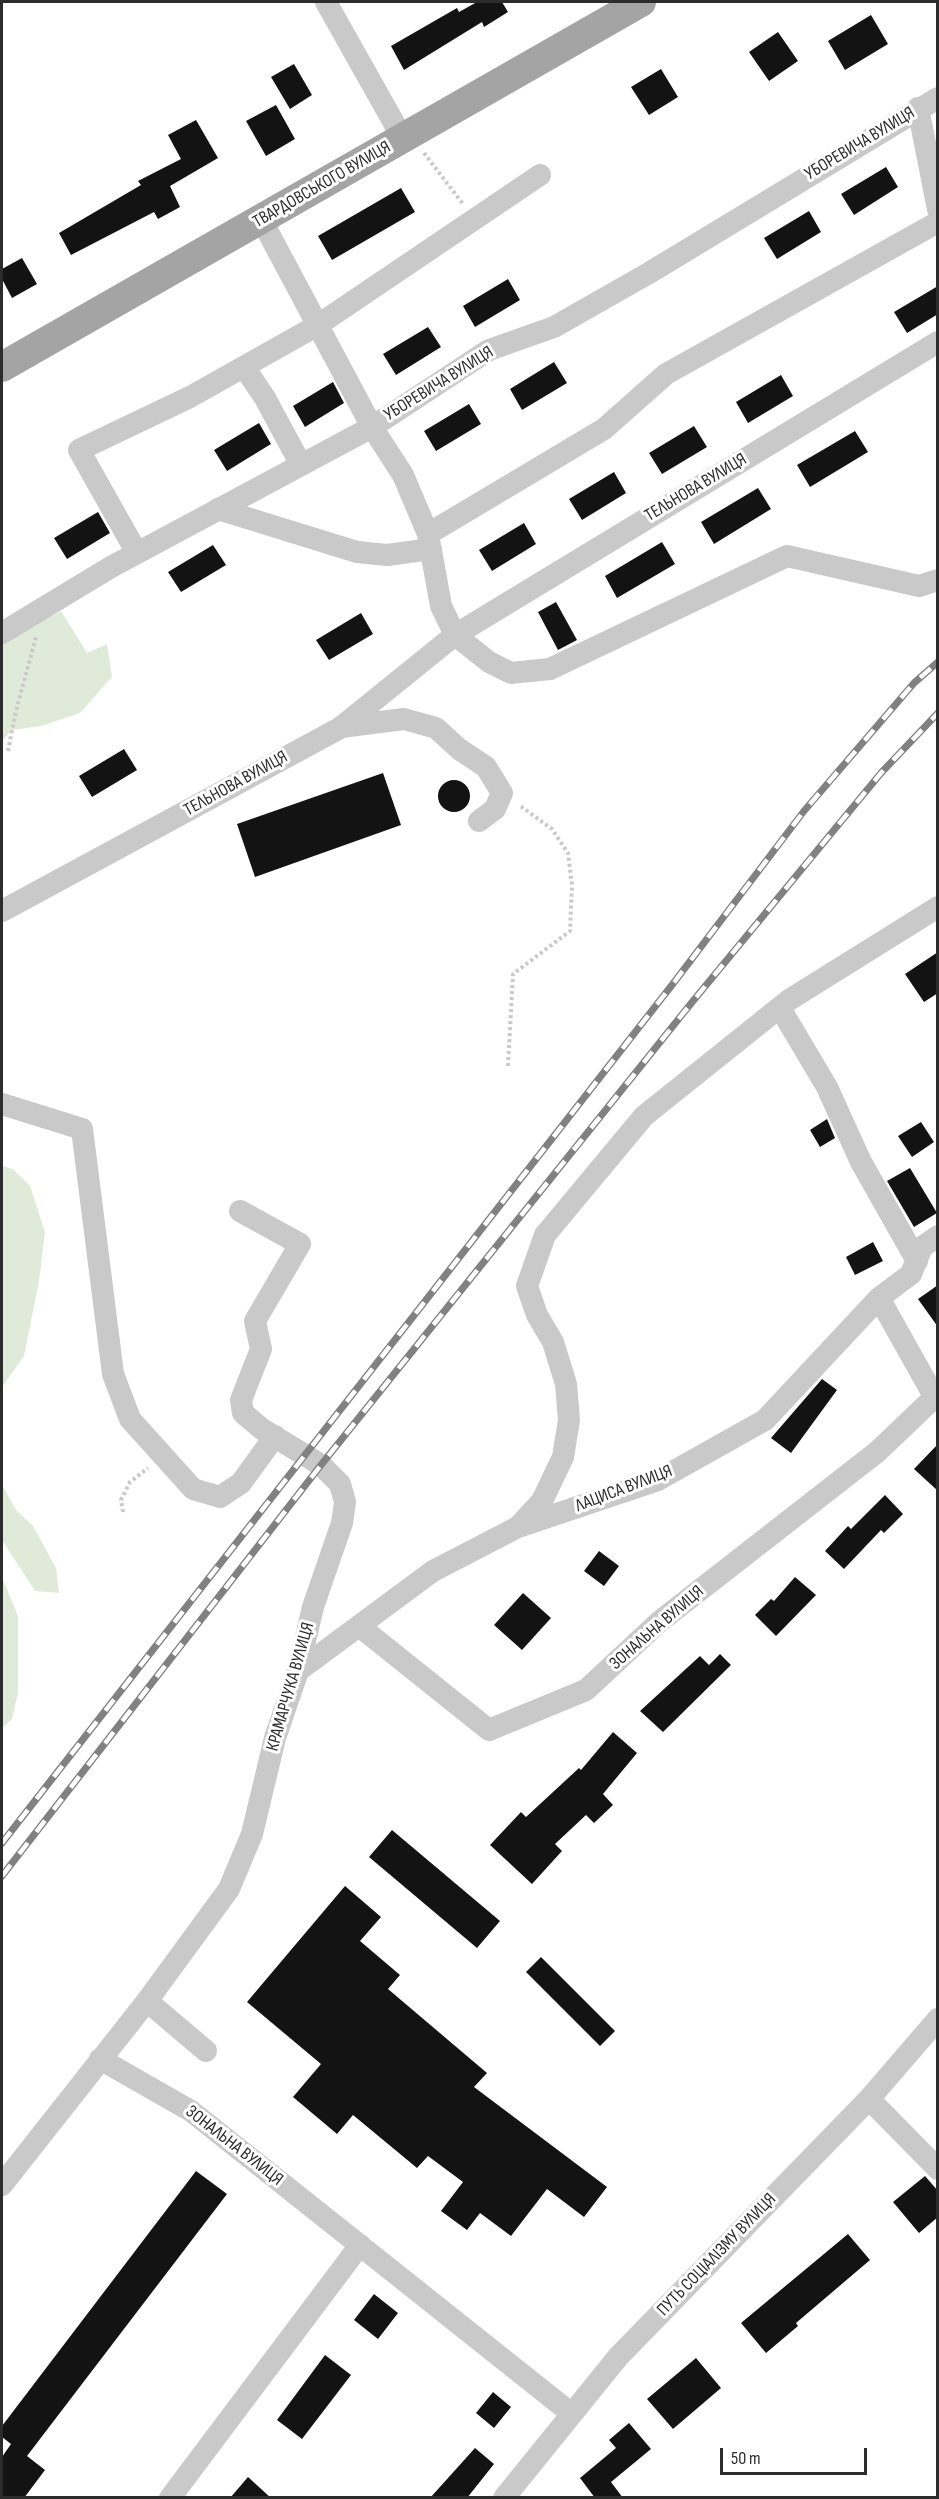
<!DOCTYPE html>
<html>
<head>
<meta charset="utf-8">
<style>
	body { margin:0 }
	#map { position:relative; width:939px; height:2499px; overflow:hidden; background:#fff; font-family:"Sofia Sans Condensed",sans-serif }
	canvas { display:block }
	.frame { position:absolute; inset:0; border:3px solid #2c2c2c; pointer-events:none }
	.scale { position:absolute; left:720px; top:2448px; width:147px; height:27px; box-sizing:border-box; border:3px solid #2c2c2c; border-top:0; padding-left:8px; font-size:18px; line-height:21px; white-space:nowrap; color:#2c2c2c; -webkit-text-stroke:4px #fff; paint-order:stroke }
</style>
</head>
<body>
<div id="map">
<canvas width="939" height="2499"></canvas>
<div class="frame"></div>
<div class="scale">50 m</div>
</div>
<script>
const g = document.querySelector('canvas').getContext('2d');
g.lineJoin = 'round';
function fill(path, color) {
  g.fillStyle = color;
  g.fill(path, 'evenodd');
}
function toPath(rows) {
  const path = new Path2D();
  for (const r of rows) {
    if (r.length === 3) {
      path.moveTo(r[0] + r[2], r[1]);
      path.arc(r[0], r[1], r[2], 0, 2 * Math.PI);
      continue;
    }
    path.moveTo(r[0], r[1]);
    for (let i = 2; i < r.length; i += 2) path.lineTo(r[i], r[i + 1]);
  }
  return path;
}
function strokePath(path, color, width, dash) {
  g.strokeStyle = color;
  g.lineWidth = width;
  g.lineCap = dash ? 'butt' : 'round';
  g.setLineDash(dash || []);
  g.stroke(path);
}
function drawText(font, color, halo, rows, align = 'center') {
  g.font = font + ' "Sofia Sans Condensed",sans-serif';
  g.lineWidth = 6;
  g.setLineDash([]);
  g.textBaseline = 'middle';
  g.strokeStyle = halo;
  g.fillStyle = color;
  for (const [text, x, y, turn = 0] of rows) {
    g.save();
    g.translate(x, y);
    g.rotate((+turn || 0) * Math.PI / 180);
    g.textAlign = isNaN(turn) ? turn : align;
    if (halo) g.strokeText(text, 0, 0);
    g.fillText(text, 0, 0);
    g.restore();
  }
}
fill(toPath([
	[61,611,87,653,107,644,112,677,80,713,41,726,12,730,2,741,2,642],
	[2,1166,13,1169,30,1186,45,1232,39,1281,24,1356,2,1387],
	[2,1485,16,1510,33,1526,56,1568,59,1593,35,1591,2,1540],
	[2,1577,18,1616,18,1693,12,1719,2,1728]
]), '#e0ead8');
fill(toPath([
	[477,2,502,2,508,12,484,27,482,22,404,70,391,46,457,8,459,12],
	[871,15,888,44,845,70,828,41],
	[778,32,798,61,769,81,749,52],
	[294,64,312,95,290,109,271,77],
	[661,69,678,97,649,115,631,87],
	[276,105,295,139,266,156,246,121],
	[196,120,218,158,170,186,180,207,158,219,154,212,71,255,59,233,141,185,138,181,181,159,168,135],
	[886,167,898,187,854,215,841,194],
	[401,188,415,212,332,260,318,236],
	[809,211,821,232,777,259,764,238],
	[22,258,37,284,12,298,2,279,2,269],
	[508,279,520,300,475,327,463,306],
	[938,286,938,314,907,333,894,312],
	[428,327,441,347,396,375,383,354],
	[554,362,567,383,522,410,510,389],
	[781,375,793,396,748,423,736,402],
	[333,382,344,403,305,427,293,406],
	[469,404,481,424,436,451,424,431],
	[259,423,271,444,227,471,214,450],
	[694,426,707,447,662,474,649,453],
	[855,431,868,452,810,487,797,465],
	[614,472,626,493,582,520,569,499],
	[758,488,771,509,714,544,701,522],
	[98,512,110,533,67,559,54,538],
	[524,523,536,544,492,571,479,550],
	[662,542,675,564,617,598,605,576],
	[213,545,226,565,181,592,168,572],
	[556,602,577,640,558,650,538,612],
	[361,613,373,634,329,660,316,640],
	[124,749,137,770,92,797,79,776],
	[383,773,401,825,255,877,237,824],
	[454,796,16],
	[938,952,938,993,924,1002,905,974],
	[827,1119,835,1138,820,1147,810,1130],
	[921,1122,934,1142,912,1157,898,1136],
	[910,1168,937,1213,914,1227,887,1181],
	[873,1242,883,1261,855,1275,846,1257],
	[938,1285,938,1327,918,1299],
	[822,1379,837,1390,791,1453,771,1438],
	[938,1444,938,1491,914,1469],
	[885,1495,903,1514,884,1533,881,1530,844,1569,825,1551,848,1526,851,1529],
	[599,1551,619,1566,604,1586,584,1571],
	[795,1577,816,1595,776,1636,755,1615,771,1599,774,1601],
	[523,1593,551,1618,522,1650,494,1625],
	[720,1654,731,1665,663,1732,640,1711,700,1656,709,1665],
	[613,1732,637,1753,603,1794,613,1805,594,1823,586,1815,555,1844,562,1851,532,1884,490,1845,521,1812,526,1817,579,1768,581,1770],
	[392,1830,500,1921,477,1948,369,1857],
	[345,1886,381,1917,360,1941,400,1975,388,1989,487,2073,474,2087,607,2187,584,2217,547,2189,511,2236,480,2213,467,2230,441,2211,463,2182,428,2156,417,2168,353,2115,337,2134,293,2097,321,2064,247,2002],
	[541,1957,615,2031,600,2046,526,1972],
	[196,2171,227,2194,27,2456,45,2470,24,2498,2,2498,2,2457,11,2444,2,2437,2,2426],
	[925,2176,938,2191,938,2217,919,2233,893,2202],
	[848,2234,870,2260,796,2323,798,2326,766,2353,741,2323],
	[374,2294,398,2313,378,2339,354,2320],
	[325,2355,351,2375,302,2439,277,2420],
	[696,2358,721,2388,673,2429,647,2399],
	[493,2392,511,2407,494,2428,476,2413],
	[629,2423,651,2449,611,2482,623,2498,595,2498,580,2478,616,2448,609,2440],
	[475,2448,494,2464,467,2498,430,2498],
	[248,2477,271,2498,230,2498]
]), '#131313');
strokePath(toPath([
	[424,153,463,204],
	[8,751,16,711,36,637],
	[508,1066,513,974,570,931,572,885,568,853,552,829,519,805],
	[123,1512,121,1500,130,1482,148,1468]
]), '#c9c9c9', 4, [3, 3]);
strokePath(toPath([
	[326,2,403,139],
	[918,108,938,209],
	[261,219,372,427,403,475,428,534,441,606,455,635,489,662,511,673,550,669,787,556,919,586,938,580],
	[244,367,265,398,301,465],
	[218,509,357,552,387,555,431,549],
	[428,534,604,429,666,374,938,222],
	[137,553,79,450,190,397,318,325,540,175],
	[2,633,111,567,372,427,489,350,554,327,649,273,938,98],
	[341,727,404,719,436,728,459,749,486,767,502,793,495,809,479,821],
	[2,911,340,728,455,635,938,342],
	[780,1008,827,1087,861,1162,917,1261],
	[2,1104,82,1129,113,1374,130,1419,193,1489,220,1497,241,1483,275,1436],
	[879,1298,934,1396],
	[518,1527,542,1501,563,1457,569,1420,566,1384,553,1342,537,1315,527,1286,545,1235,644,1116,789,1000,938,907],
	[359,1626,489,1730,586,1690,659,1622,877,1452,938,1394],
	[298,1671,433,1571,518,1527,658,1480,765,1420,879,1298,911,1274,922,1247,938,1236],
	[147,2001,206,2051],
	[100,2059,191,2111,572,2414],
	[869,2099,938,2169],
	[2,2185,147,2001,229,1889,252,1834,275,1738,298,1671,313,1607,342,1523,345,1502,340,1484,321,1465,262,1429,243,1413,241,1400,261,1349,255,1321,300,1244,240,1211],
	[170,2498,360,2245],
	[504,2498,618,2357,869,2099,938,2019]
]), '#c9c9c9', 22);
strokePath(toPath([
	[2,367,641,2]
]), '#a4a4a4', 30);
const rail = toPath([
	[2,1843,672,985,804,811,914,683,938,662],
	[2,1876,321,1465,693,1001,881,773,938,713]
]);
strokePath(rail, '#818181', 7);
strokePath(rail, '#fff', 4.5, [14]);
drawText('18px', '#2c2c2c', '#fff', [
	["УБОРЕВИЧА ВУЛИЦЯ",860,144,-31],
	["ТВАРДОВСЬКОГО ВУЛИЦЯ",322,185,-30],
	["УБОРЕВИЧА ВУЛИЦЯ",439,384,-32],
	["ТЕЛЬНОВА ВУЛИЦЯ",696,488,-31],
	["ТЕЛЬНОВА ВУЛИЦЯ",236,784,-29],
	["ЛАЦИСА ВУЛИЦЯ",624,1489,-21],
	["ЗОНАЛЬНА ВУЛИЦЯ",657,1628,-41],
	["КРАМАРЧУКА ВУЛИЦЯ",291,1687,-74],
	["ЗОНАЛЬНА ВУЛИЦЯ",234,2146,38],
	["ПУТЬ СОЦІАЛІЗМУ ВУЛИЦЯ",717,2255,-46]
]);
</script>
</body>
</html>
